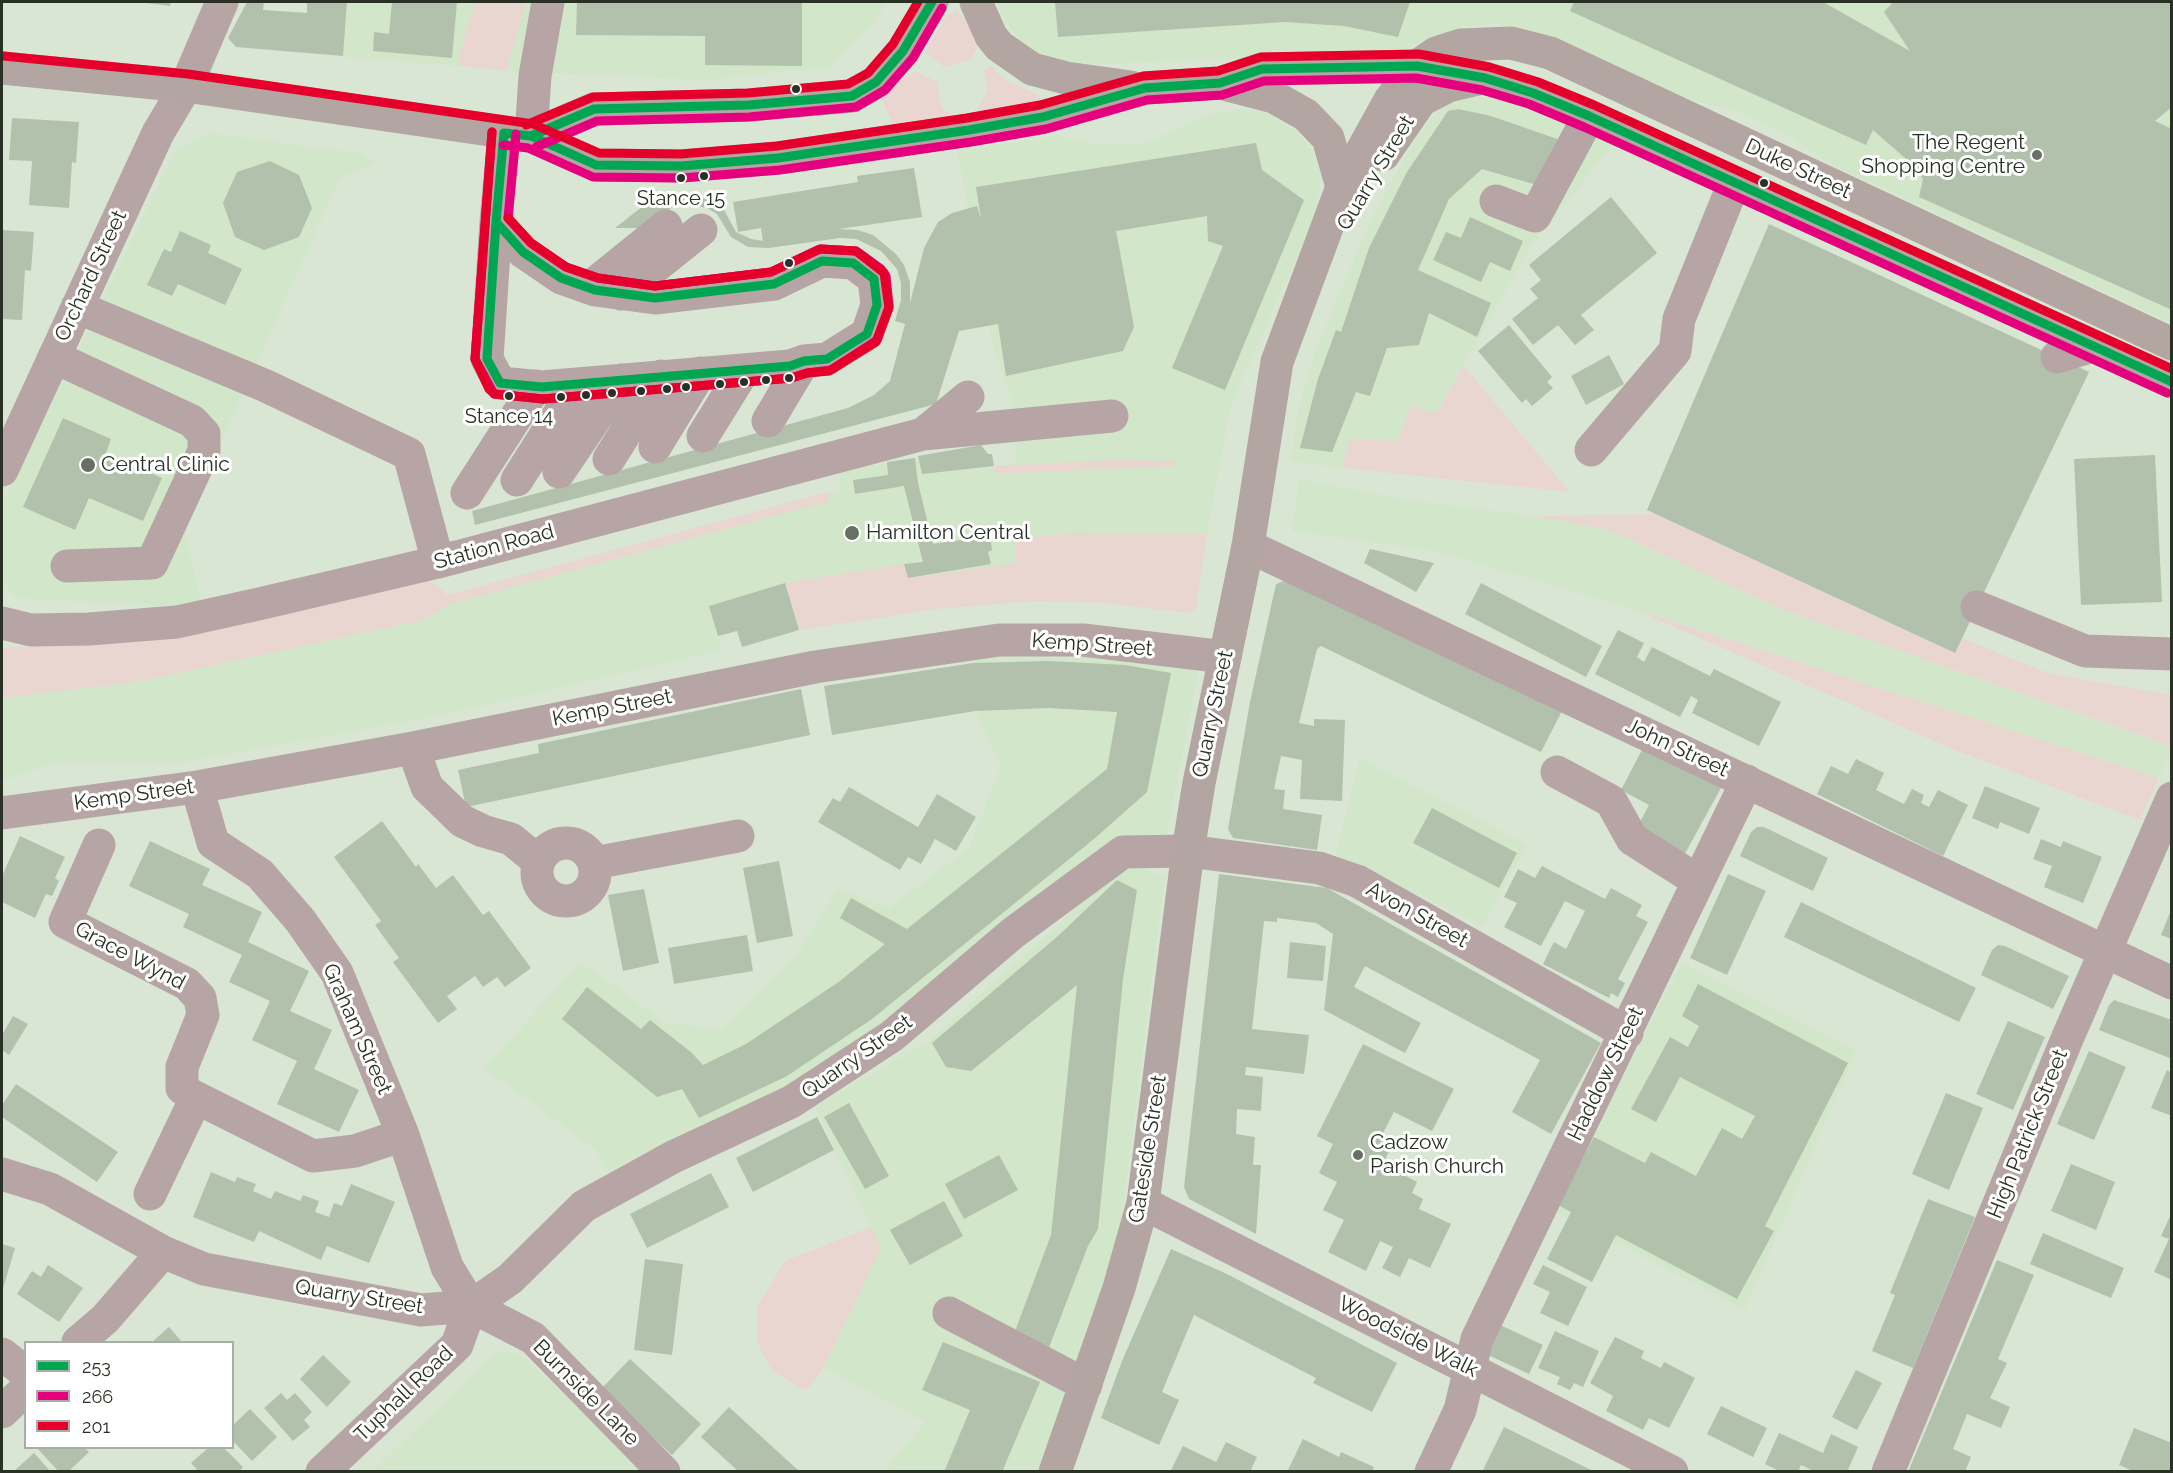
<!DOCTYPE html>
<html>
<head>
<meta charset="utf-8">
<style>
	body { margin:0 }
	#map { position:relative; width:2173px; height:1473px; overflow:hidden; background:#dae6d4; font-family:Raleway,sans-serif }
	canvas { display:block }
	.frame { position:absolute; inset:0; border:3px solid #293125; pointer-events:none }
	.legend { position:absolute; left:24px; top:1341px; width:210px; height:108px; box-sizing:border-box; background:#fff; border:2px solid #a9ada8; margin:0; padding:8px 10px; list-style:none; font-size:18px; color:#293125 }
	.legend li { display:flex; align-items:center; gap:12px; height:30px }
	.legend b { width:30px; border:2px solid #a9ada8 }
</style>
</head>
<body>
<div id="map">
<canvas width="2173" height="1473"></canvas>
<div class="frame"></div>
<ul class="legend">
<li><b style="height:8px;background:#00a651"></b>253</li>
<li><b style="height:8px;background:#e5007d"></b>266</li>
<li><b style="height:8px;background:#e4002b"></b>201</li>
</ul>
</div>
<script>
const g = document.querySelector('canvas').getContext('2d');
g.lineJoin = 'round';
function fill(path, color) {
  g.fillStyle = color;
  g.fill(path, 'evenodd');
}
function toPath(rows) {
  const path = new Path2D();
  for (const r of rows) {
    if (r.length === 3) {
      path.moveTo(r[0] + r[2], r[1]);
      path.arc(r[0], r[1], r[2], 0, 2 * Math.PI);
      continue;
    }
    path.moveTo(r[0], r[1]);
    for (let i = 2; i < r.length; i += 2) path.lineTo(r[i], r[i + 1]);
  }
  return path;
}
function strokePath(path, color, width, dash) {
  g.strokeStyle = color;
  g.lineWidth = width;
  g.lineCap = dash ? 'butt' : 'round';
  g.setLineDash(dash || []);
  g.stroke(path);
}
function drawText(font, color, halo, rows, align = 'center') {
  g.font = font + ' Raleway,sans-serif';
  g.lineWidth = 6;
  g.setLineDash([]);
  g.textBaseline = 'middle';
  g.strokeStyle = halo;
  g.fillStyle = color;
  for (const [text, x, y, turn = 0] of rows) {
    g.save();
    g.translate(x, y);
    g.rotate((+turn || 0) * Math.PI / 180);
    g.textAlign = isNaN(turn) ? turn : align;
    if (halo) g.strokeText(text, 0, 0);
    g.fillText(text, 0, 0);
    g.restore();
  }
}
fill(toPath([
	[348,2,475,2,460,53,460,66,343,57],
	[525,2,887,2,875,23,831,67,706,80,506,71],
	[997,2,2171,2,2171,323,1833,165,1791,137,1741,113,1682,98,1540,35,1497,24,1464,26,1433,36,1399,53,1067,65,1038,55,1017,37,1002,17],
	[1472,95,1518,106,1613,144,1531,247,1435,414,1398,441,1349,439,1343,468,1291,461,1297,415,1316,348,1375,211,1414,142,1442,104],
	[1244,109,1266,113,1295,130,1313,152,1322,177,1312,223,1231,404,1207,534,1072,533,1015,538,1016,563,908,578,904,565,785,583,710,606,722,650,437,716,173,764,52,764,2,781,2,698,137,682,424,620,448,595,841,490,838,471,918,458,922,473,1016,464,1012,400,994,349,957,150,1057,136,1097,144,1141,145,1211,114],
	[208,133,363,154,374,163,340,178,184,524,202,608,16,598,2,580,2,504,175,151],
	[1299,479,1413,501,1534,516,1609,530,1786,611,2171,747,2159,778,1631,608,1434,551,1292,531],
	[1050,653,1186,661,1198,673,1167,834,1152,842,1115,843,879,1025,794,1084,607,1171,594,1148,484,1068,581,962,666,1023,721,1029,796,956,838,889,889,908,969,848,1001,766,975,711,973,655],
	[1360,759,1527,844,1483,926,1336,855],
	[1127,863,1165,877,1119,1236,1037,1471,884,1471,925,1422,824,1367,881,1248,815,1107,929,1041],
	[1682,963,1856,1051,1745,1309,1552,1210],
	[498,1351,521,1354,645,1471,371,1472]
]), '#d2e6c9');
fill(toPath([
	[475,2,526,2,506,71,460,66,460,53],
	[956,9,970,27,978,46,971,60,944,67,925,52,945,18],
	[990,65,1005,80,1039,95,1042,104,983,114,977,110,988,90,984,70],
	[916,71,937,82,942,108,954,117,895,126,879,95],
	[1464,366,1570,492,1343,468,1349,439,1398,441,1411,405,1436,414],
	[1110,460,1177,461,1178,466,995,474,994,466],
	[827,492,830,501,450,604,424,620,137,682,2,698,2,648,180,638,429,580,448,595],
	[1655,514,1954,653,1962,638,2048,673,2171,695,2171,746,1786,611,1609,530,1534,516],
	[1072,533,1207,534,1196,609,1188,613,1104,603,1036,601,938,609,799,630,785,583,904,564,909,578,1016,563,1014,538],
	[1631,608,2159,778,2140,820,1955,750],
	[871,1227,881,1248,824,1367,806,1391,772,1371,758,1344,758,1305,785,1261]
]), '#ead6d0');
fill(toPath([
	[138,2,171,2,170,6],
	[247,2,264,2,263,10,307,13,307,2,347,2,343,56,236,47,228,38],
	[392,2,457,2,452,58,373,51,374,32,389,34],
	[577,2,802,2,802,66,705,65,705,36,576,35],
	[1055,2,1172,3,1410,2,1398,37,1344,26,1285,22,1058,37],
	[1574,2,1823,2,1910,51,1884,12,1893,2,2172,2,2172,107,2155,121,2172,129,2172,310,1919,197,1923,179,1913,165,1873,130,1866,145,1570,11],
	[1458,109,1491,116,1563,141,1547,188,1482,169,1449,199,1418,270,1491,303,1477,337,1429,313,1419,345,1387,348,1370,396,1356,392,1332,452,1300,448,1318,379,1336,330,1341,332,1369,248,1407,172,1448,111],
	[12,118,79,122,76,163,72,162,69,208,29,205,32,161,9,160],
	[1256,143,1262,170,1304,200,1225,390,1172,368,1223,246,1208,241,1207,216,1116,231,1134,327,1123,351,1006,376,998,324,959,331,936,404,475,525,472,511,848,408,874,395,890,381,905,324,895,321,901,300,901,283,897,269,881,251,856,239,840,238,769,248,748,247,731,237,717,214,707,208,694,206,674,206,645,228,615,228,652,199,694,197,710,199,723,208,736,232,751,239,763,241,761,228,738,232,733,202,858,182,857,176,914,168,922,217,839,229,858,230,873,235,896,254,904,265,910,282,910,303,924,248,938,222,952,213,977,206,981,219,976,187],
	[270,161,299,175,312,208,299,237,264,250,235,237,223,203,237,172],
	[1611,197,1657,253,1581,315,1594,330,1575,345,1558,325,1533,345,1512,319,1538,298,1530,289,1541,280,1529,265],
	[1470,217,1523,241,1510,271,1490,262,1481,282,1433,260,1446,232,1461,238],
	[1769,224,2089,372,1955,653,1647,510],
	[2,230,34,232,31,271,25,270,22,320,2,319],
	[180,231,211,245,208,253,242,269,225,305,178,284,172,296,147,285,164,249,171,252],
	[1509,325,1552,377,1547,382,1553,388,1532,406,1526,399,1522,403,1478,351],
	[1609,355,1624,384,1586,405,1571,376],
	[63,418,111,439,106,453,162,478,143,521,89,498,75,530,23,507],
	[981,445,988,454,992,454,994,466,922,474,918,456],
	[2155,455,2162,602,2081,605,2074,459],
	[915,458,918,483,933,544,990,536,992,550,988,552,991,564,908,578,904,564,923,562,904,486,855,494,853,480,888,475,887,462],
	[1370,549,1434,563,1416,592,1364,563],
	[1287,580,1563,709,1541,752,1321,646,1317,649,1299,723,1314,726,1314,719,1345,720,1342,801,1300,799,1302,760,1281,756,1274,789,1285,790,1283,809,1322,815,1317,850,1233,838,1228,829,1250,702,1276,584],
	[785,583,799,630,742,647,737,631,718,636,709,606],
	[1481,583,1602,646,1586,677,1465,614],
	[1618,630,1644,643,1637,657,1644,662,1652,647,1710,676,1714,669,1781,702,1759,746,1692,713,1698,700,1691,696,1680,717,1595,674],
	[1048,661,1125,665,1171,673,1147,792,1094,839,872,1019,787,1076,699,1118,682,1089,657,1097,562,1019,587,987,641,1029,650,1020,692,1053,703,1065,746,1044,840,981,885,944,840,918,851,898,907,929,1107,769,1117,712,1049,708,975,711,832,735,824,686,973,663],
	[801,689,810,735,466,807,458,770,539,753,538,744],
	[1645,744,1722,786,1682,859,1634,833,1649,805,1621,790],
	[1856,759,1884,773,1876,790,1904,804,1912,789,1924,795,1921,803,1929,807,1938,790,1968,805,1943,856,1817,794,1831,766,1848,774],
	[1985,786,2040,808,2029,834,2000,822,1998,829,1972,818],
	[849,787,918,827,937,794,976,817,956,851,935,839,921,864,908,857,900,870,818,822,833,798,840,802],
	[1432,808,1517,853,1499,888,1413,843],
	[382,821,416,867,418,864,436,888,453,875,483,915,489,911,531,968,505,987,497,977,483,987,475,976,447,996,457,1009,438,1023,393,962,399,958,375,925,381,921,334,857],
	[1757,827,1764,827,1828,858,1813,891,1740,856,1751,832],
	[20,836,65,857,55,878,59,881,52,896,46,894,35,918,2,902,2,876],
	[2041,839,2061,847,2063,841,2102,857,2083,903,2044,887,2052,866,2033,859],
	[150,841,210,869,202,885,262,912,248,942,309,971,290,1011,332,1030,314,1069,359,1090,339,1132,277,1104,297,1061,252,1040,270,1001,229,982,242,955,183,927,189,914,129,886],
	[779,861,793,936,757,943,743,868],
	[1542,866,1605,899,1611,888,1642,905,1636,916,1648,922,1618,979,1625,983,1618,997,1611,993,1609,998,1543,964,1554,942,1566,949,1585,911,1565,901,1541,946,1504,927,1517,903,1504,897,1518,869,1535,878],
	[1219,874,1327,888,1601,1043,1551,1134,1512,1112,1540,1060,1365,966,1354,987,1421,1023,1405,1053,1324,1010,1333,934,1316,923,1277,918,1277,922,1264,921,1252,1029,1309,1035,1304,1074,1246,1067,1245,1075,1263,1077,1261,1111,1237,1109,1236,1134,1255,1137,1253,1165,1261,1165,1256,1234,1189,1199,1184,1187],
	[1728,874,1766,891,1727,975,1690,958],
	[1117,880,1137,890,1123,979,1098,1229,1088,1246,1048,1350,1014,1334,1051,1235,1077,985,971,1071,946,1067,932,1043,1058,936],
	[644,889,659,963,623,971,608,895],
	[1801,902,1976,988,1959,1022,1784,937],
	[2171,910,2172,910,2172,939,2161,935],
	[747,935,753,971,674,984,668,948],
	[1290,942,1326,946,1323,981,1287,978],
	[1998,945,2005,946,2069,976,2053,1009,1981,975,1992,950],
	[1698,984,1848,1063,1765,1226,1774,1231,1737,1299,1616,1235,1592,1282,1547,1259,1571,1212,1558,1205,1594,1137,1645,1163,1651,1152,1696,1176,1722,1128,1742,1139,1755,1116,1680,1077,1656,1122,1631,1109,1670,1037,1688,1047,1699,1026,1682,1016],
	[2114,1000,2172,1020,2172,1059,2099,1030,2109,1005],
	[13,1016,28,1024,9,1055,2,1050,2,1035],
	[2008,1021,2045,1037,2013,1110,1976,1094],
	[1363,1044,1454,1089,1432,1131,1394,1112,1380,1139,1392,1145,1383,1164,1417,1182,1412,1193,1423,1199,1419,1209,1451,1224,1430,1268,1409,1258,1400,1277,1382,1268,1393,1247,1380,1241,1366,1271,1328,1252,1344,1220,1323,1210,1337,1182,1319,1173,1333,1144,1317,1136],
	[2089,1051,2126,1067,2094,1140,2057,1124],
	[2167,1070,2172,1073,2172,1116,2151,1108],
	[16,1084,118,1152,97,1182,2,1117,2,1105],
	[1946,1093,1983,1108,1949,1190,1912,1174],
	[849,1103,889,1176,865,1189,824,1117],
	[817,1117,834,1150,753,1192,736,1158],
	[999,1155,1018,1190,964,1219,945,1184],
	[2071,1164,2115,1182,2096,1230,2051,1211],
	[211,1172,235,1182,237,1177,256,1184,253,1191,271,1199,275,1191,300,1201,303,1195,319,1201,315,1212,329,1217,334,1203,342,1206,351,1184,395,1202,369,1263,327,1246,321,1260,259,1231,254,1242,193,1217],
	[711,1173,729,1207,647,1248,630,1214],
	[1928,1199,1975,1217,1913,1368,1872,1351,1895,1295,1890,1293],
	[944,1201,963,1236,910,1265,890,1230],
	[2172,1212,2172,1280,2154,1272,2169,1239,2161,1236],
	[2043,1233,2124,1268,2111,1298,2030,1264],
	[2,1244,15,1248,2,1292],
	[1171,1249,1227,1274,1397,1363,1372,1412,1313,1383,1316,1378,1194,1315,1162,1392,1179,1400,1159,1445,1101,1418,1122,1361],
	[645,1259,683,1264,672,1355,634,1350],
	[1997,1260,2034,1275,1998,1359,2007,1363,1990,1398,2010,1407,2001,1428,1967,1414,1953,1449,1971,1457,1965,1472,1908,1472],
	[48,1265,83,1288,59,1322,17,1294,32,1271,41,1277],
	[1543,1265,1587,1287,1568,1326,1540,1313,1550,1292,1533,1284],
	[1500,1325,1543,1345,1529,1374,1486,1354],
	[169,1327,182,1342,152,1342],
	[1555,1331,1599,1351,1583,1387,1574,1383,1570,1390,1557,1384,1560,1377,1538,1368],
	[1615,1337,1644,1351,1641,1358,1661,1368,1664,1362,1695,1378,1669,1428,1649,1418,1643,1430,1606,1411,1613,1396,1590,1383],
	[943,1342,1040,1382,1002,1472,944,1472,970,1410,922,1390],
	[323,1355,351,1382,327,1407,300,1379],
	[630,1359,701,1424,672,1455,601,1389],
	[1856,1370,1882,1383,1857,1430,1832,1417],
	[281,1393,287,1400,295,1393,312,1412,304,1420,310,1427,293,1441,264,1408],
	[1721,1406,1767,1428,1753,1457,1707,1434],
	[729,1407,800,1472,739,1472,701,1437],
	[250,1409,277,1437,252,1461,232,1440,232,1426],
	[1504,1427,1595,1472,1482,1472],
	[2134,1428,2172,1443,2172,1472,2135,1472,2119,1465],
	[1779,1433,1823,1453,1831,1434,1858,1447,1847,1472,1816,1472,1801,1465,1798,1472,1781,1472,1765,1464],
	[1303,1439,1339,1457,1341,1452,1374,1467,1372,1472,1287,1472],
	[1226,1442,1257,1457,1250,1472,1170,1472,1183,1446,1216,1462],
	[37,1448,85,1448,89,1452,68,1472,59,1472],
	[208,1448,224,1448,243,1467,239,1472,199,1472,191,1463],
	[34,1453,51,1472,13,1472]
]), '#b2c1ab');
strokePath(toPath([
	[531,136,535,76,548,2],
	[1496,201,1535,216,1589,116],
	[496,222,523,252,561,278,595,290,655,298,774,284,822,261,853,263,874,279,877,305,867,334,827,359,804,361,790,366,542,387,500,383,487,359,496,222,504,133],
	[589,288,666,226],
	[621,294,701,230],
	[77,307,266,386,409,454,438,562],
	[54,357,192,421,204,434,204,451,152,563,67,566],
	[2057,357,2093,346],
	[768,421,804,361],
	[923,434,1112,416],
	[703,436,744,370],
	[655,447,700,373],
	[1591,450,1675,351,1679,319,1734,183],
	[609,459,661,376],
	[2,470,158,133,186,86,222,2],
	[559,472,621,380],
	[517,480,578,384],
	[467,493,536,386],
	[1248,546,2172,983],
	[1977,607,2085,651,2172,654],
	[2,623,31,630,89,629,177,622,263,603,438,562,923,434,968,397],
	[413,748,427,787,462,821,483,831,511,839,538,861],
	[1557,772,1611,801,1632,839,1698,881],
	[197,787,213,843,260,874,300,920,337,973,403,1135,447,1267,471,1306],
	[2,813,197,787,413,748,815,667,999,640,1083,640,1225,657],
	[566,872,29],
	[99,845,65,922,187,984,200,998,203,1015,182,1067,182,1088,191,1095,313,1156,355,1151,403,1135],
	[594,863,738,836],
	[2,1174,50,1189,163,1252,204,1269,421,1310,471,1306,510,1279,584,1206,673,1157,791,1102,892,1036,1013,933,1123,852,1188,851,1319,868,1357,881,1627,1033],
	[150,1194,196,1098],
	[1143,1203,1672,1472],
	[471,1306,533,1338,664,1472],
	[949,1313,1086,1385],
	[78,1342,105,1319,163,1252],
	[2,1354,26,1373],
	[2,1412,26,1389],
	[322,1472,457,1345,471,1306],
	[1431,1472,1460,1410,1477,1339,1747,781],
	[1888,1472,2067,1039,2172,798]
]), '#b7a5a5', 33);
strokePath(toPath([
	[976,2,991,36,999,46,1032,69,1066,78,1131,87],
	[2,68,186,86,531,136,596,165,681,166,778,158,969,130,1043,117,1145,88,1220,83,1262,69,1417,66,1485,78,1533,93,1589,116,2172,382],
	[1220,83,1274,97,1306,115,1328,138,1342,187],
	[531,136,594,109,749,105,852,96,876,82,903,51,932,2],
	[1383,155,1421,100,1448,86,1478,79],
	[1055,1472,1119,1288,1143,1203,1188,851,1199,783,1248,546,1277,362,1342,187,1390,100,1417,66,1436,53,1461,45,1511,43,1550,53,2172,344]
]), '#b3a5a1', 33);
strokePath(toPath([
	[504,133,531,136,596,165,681,166,778,158,969,130,1043,117,1145,88,1220,83,1262,69,1417,66,1485,78,1533,93,1589,116,2172,382],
	[531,136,594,109,749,105,852,96,876,82,903,51,932,2],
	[496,222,523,252,561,278,595,290,655,298,774,284,822,261,853,263,874,279,877,305,867,334,827,359,804,361,790,366,542,387,500,383,487,359,496,222],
	[496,222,504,133]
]), '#00a651', 9);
strokePath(toPath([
	[492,132,475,359,494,394,543,399,792,378,807,373,831,370,877,340,889,307,886,276,881,269,856,251,820,249,771,272,655,286,598,278,566,267,531,243,508,218,516,134],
	[503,145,528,148,593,177,682,178,780,170,971,142,1046,129,1147,100,1222,95,1264,81,1416,78,1482,90,1529,104,1584,127,2167,393],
	[536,147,597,121,749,117,856,107,885,90,913,58,942,8]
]), '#e5007d', 9);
strokePath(toPath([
	[3,56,188,74,533,124,599,153,681,154,777,146,967,118,1040,105,1143,76,1218,71,1261,57,1419,54,1489,67,1538,82,1594,105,2172,369],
	[526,125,593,97,748,93,848,84,868,73,893,44,918,2],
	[492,132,475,359,489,389,495,394,543,399,791,378,807,373,829,371,876,342,889,308,884,273,856,251,820,249,771,272,655,286,598,278,566,267,531,243,508,218]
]), '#e4002b', 9);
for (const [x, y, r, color] of [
	[796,89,5,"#293125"],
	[2037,155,6,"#677062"],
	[704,176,5,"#293125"],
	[681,178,5,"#293125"],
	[1764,183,5,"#293125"],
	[789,263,5,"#293125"],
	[789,378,5,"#293125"],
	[766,380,5,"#293125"],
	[744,382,5,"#293125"],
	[720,384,5,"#293125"],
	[686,387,5,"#293125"],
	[667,389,5,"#293125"],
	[641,391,5,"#293125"],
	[612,393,5,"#293125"],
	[586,395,5,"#293125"],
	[509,396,5,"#293125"],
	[561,397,5,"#293125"],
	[88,465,8,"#677062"],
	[852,533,8,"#677062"],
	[1358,1155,6,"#677062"]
]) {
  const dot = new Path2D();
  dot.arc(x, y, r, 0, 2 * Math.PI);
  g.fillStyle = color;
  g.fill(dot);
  strokePath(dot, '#fff', 2);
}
drawText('20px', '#293125', '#fff', [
	["Stance 15",681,199],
	["Stance 14",509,417]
]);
drawText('21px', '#293125', '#fff', [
	["The Regent",2025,143,"right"],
	["Shopping Centre",2025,167,"right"],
	["Central Clinic",101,465],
	["Hamilton Central",866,533],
	["Cadzow",1370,1143],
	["Parish Church",1370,1167]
], 'left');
drawText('21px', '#293125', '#fff', [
	["Duke Street",1798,169,25],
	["Quarry Street",1376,173,-59],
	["Orchard Street",91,276,-65],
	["Station Road",494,547,-15],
	["Kemp Street",1092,645,4],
	["Kemp Street",612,708,-11],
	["Quarry Street",1213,714,-78],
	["John Street",1677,748,25],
	["Kemp Street",134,795,-8],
	["Avon Street",1417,915,29],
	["Grace Wynd",130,956,28],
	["Graham Street",357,1029,66],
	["Quarry Street",857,1057,-35],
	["Haddow Street",1606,1074,-64],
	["High Patrick Street",2028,1134,-68],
	["Gateside Street",1148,1149,-81],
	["Quarry Street",359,1297,9],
	["Woodside Walk",1408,1337,27],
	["Burnside Lane",586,1393,45],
	["Tuphall Road",404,1394,-44]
]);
</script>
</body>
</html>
